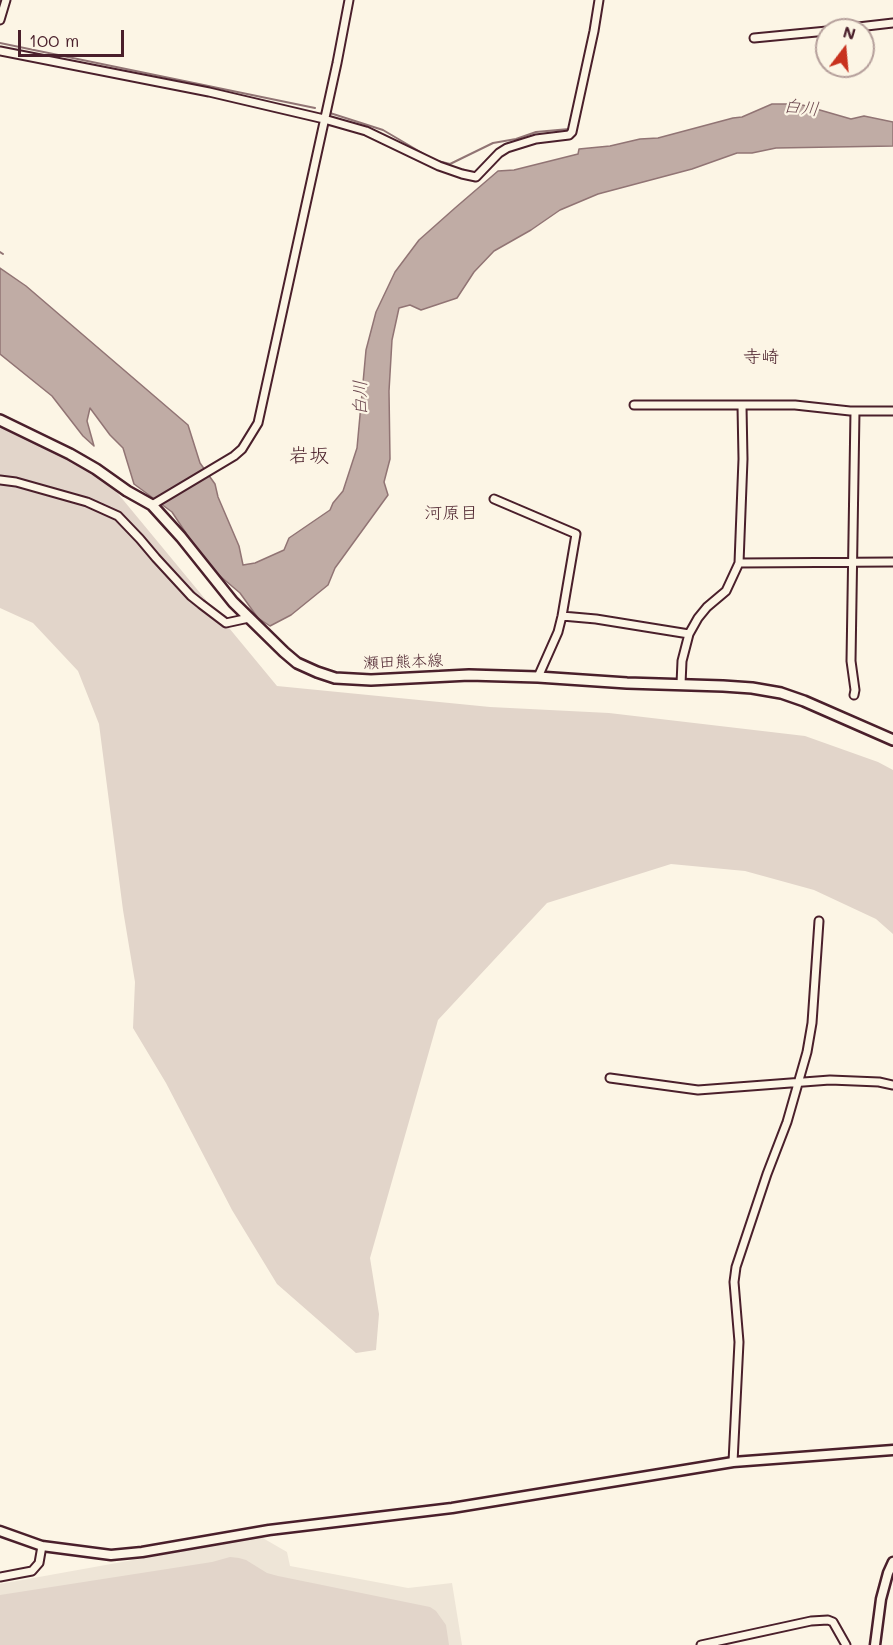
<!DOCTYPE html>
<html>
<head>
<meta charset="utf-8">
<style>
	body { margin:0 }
	#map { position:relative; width:893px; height:1645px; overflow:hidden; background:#fcf5e5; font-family:Mali,sans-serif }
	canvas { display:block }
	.north { position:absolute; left:815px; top:18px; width:60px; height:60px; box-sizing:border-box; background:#fcf5e5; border:2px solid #b59f9b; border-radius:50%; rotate:16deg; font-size:16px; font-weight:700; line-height:24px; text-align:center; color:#4a1f2b }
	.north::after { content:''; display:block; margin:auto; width:21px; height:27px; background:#c8321e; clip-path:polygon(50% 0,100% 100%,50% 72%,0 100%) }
	.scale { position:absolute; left:18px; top:30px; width:106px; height:27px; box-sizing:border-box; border:3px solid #4a1f2b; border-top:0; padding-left:8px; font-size:18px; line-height:21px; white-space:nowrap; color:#4a1f2b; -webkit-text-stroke:4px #fcf5e5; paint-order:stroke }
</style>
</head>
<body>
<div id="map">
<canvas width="893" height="1645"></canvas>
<div class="north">N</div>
<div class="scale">100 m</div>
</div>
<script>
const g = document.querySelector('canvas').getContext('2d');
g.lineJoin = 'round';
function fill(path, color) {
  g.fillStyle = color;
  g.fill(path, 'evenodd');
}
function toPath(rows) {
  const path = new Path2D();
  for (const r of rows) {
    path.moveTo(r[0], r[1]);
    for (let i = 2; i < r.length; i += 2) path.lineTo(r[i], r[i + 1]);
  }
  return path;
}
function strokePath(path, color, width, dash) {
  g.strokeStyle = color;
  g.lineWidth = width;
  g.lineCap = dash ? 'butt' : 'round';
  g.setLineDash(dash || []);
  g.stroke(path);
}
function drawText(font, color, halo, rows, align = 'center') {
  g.font = font + ' Mali,"Klee One",sans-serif';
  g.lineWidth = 4.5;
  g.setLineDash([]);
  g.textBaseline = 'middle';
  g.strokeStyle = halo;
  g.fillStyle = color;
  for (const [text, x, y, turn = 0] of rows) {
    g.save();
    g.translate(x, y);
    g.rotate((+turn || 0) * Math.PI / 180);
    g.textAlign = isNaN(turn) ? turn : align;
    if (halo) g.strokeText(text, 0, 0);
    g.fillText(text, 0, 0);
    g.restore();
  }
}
fill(toPath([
	[261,1537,287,1552,290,1566,408,1588,452,1583,462,1645,0,1645,0,1584]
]), '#eee5d7');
fill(toPath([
	[0,416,86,455,277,686,490,707,609,713,805,736,878,762,893,770,893,934,876,919,814,890,745,871,671,864,547,903,438,1020,370,1258,379,1314,376,1350,356,1353,277,1284,232,1210,166,1083,133,1028,135,982,123,910,99,724,78,671,33,623,0,608],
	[230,1557,239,1558,246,1560,267,1573,278,1576,430,1607,436,1611,446,1625,449,1645,0,1645,0,1595,212,1562]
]), '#e2d5ca');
const water = toPath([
	[772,104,799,104,851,119,864,116,893,122,893,146,776,148,752,153,737,153,692,169,598,194,560,210,531,230,494,251,474,272,457,298,421,310,410,305,399,308,392,340,389,391,390,459,384,482,388,495,335,568,328,585,291,615,270,626,258,618,240,593,207,565,172,512,134,484,123,448,110,435,90,408,87,421,94,446,83,436,52,396,0,354,0,268,26,286,188,425,200,463,215,484,218,497,239,546,243,565,255,563,284,550,289,538,330,510,333,503,343,491,357,448,366,350,376,312,395,272,419,240,455,208,498,171,514,170,578,154,579,149,610,146,640,139,658,138,733,118,742,117,772,104]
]);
fill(water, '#c0aca5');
strokePath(water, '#917474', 1.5);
strokePath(toPath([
	[0,43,315,108],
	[330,113,383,130,434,160,450,164,493,143,516,139,536,132,569,129],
	[0,252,3,254]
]), '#917474', 2);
const minor = toPath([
	[0,20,6,0],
	[832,30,893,23],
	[754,38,827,31],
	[0,51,209,92,324,119,366,131,439,166,462,174,476,177,499,153,507,148,536,139,569,135,572,132,594,31,599,0],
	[634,405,795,405,850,411,893,411],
	[0,480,16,482,87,502,118,516,140,539,156,558,191,596,201,604,226,623,249,618],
	[494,499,576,534,562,616,558,632,538,677],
	[152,505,234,456,242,449,258,423,337,63,349,0],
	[739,563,893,562],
	[562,616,596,619,689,634],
	[681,684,682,661,689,634,698,618,707,607,726,591,739,563,743,459,742,406],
	[854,695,855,690,851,661,855,411],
	[610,1078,698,1090,830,1080,879,1082,893,1085],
	[733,1462,739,1342,734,1282,736,1267,767,1174,787,1122,807,1052,812,1023,819,921],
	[0,1577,32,1571,39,1563,42,1546],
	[701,1645,811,1621,828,1620,833,1622,846,1645]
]);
const tertiary = toPath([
	[0,1531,42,1546,111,1555,142,1552,269,1530,452,1508,733,1462,893,1450],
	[875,1645,881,1599,888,1573,893,1562]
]);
const secondary = toPath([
	[0,420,70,454,96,469,127,491,152,505,181,537,233,602,284,652,297,663,317,672,335,678,371,680,469,675,538,677,627,683,723,686,752,688,781,693,804,701,893,740]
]);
strokePath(minor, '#4a1f2b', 11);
strokePath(tertiary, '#4a1f2b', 13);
strokePath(secondary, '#4a1f2b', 14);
strokePath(minor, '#fcf5e5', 7);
strokePath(tertiary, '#fcf5e5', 8);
strokePath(secondary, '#fcf5e5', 9);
drawText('16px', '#4a1f2b', '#fcf5e5', [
	["瀬田熊本線",403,662,-2]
]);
drawText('italic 18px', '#6d4950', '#fcf5e5', [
	["白川",801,108,6],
	["白川",360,398,-90]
]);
drawText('18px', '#4a1f2b', '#fcf5e5', [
	["寺崎",761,357],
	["河原目",451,513]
]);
drawText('20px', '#4a1f2b', '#fcf5e5', [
	["岩坂",309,456]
]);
</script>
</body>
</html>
